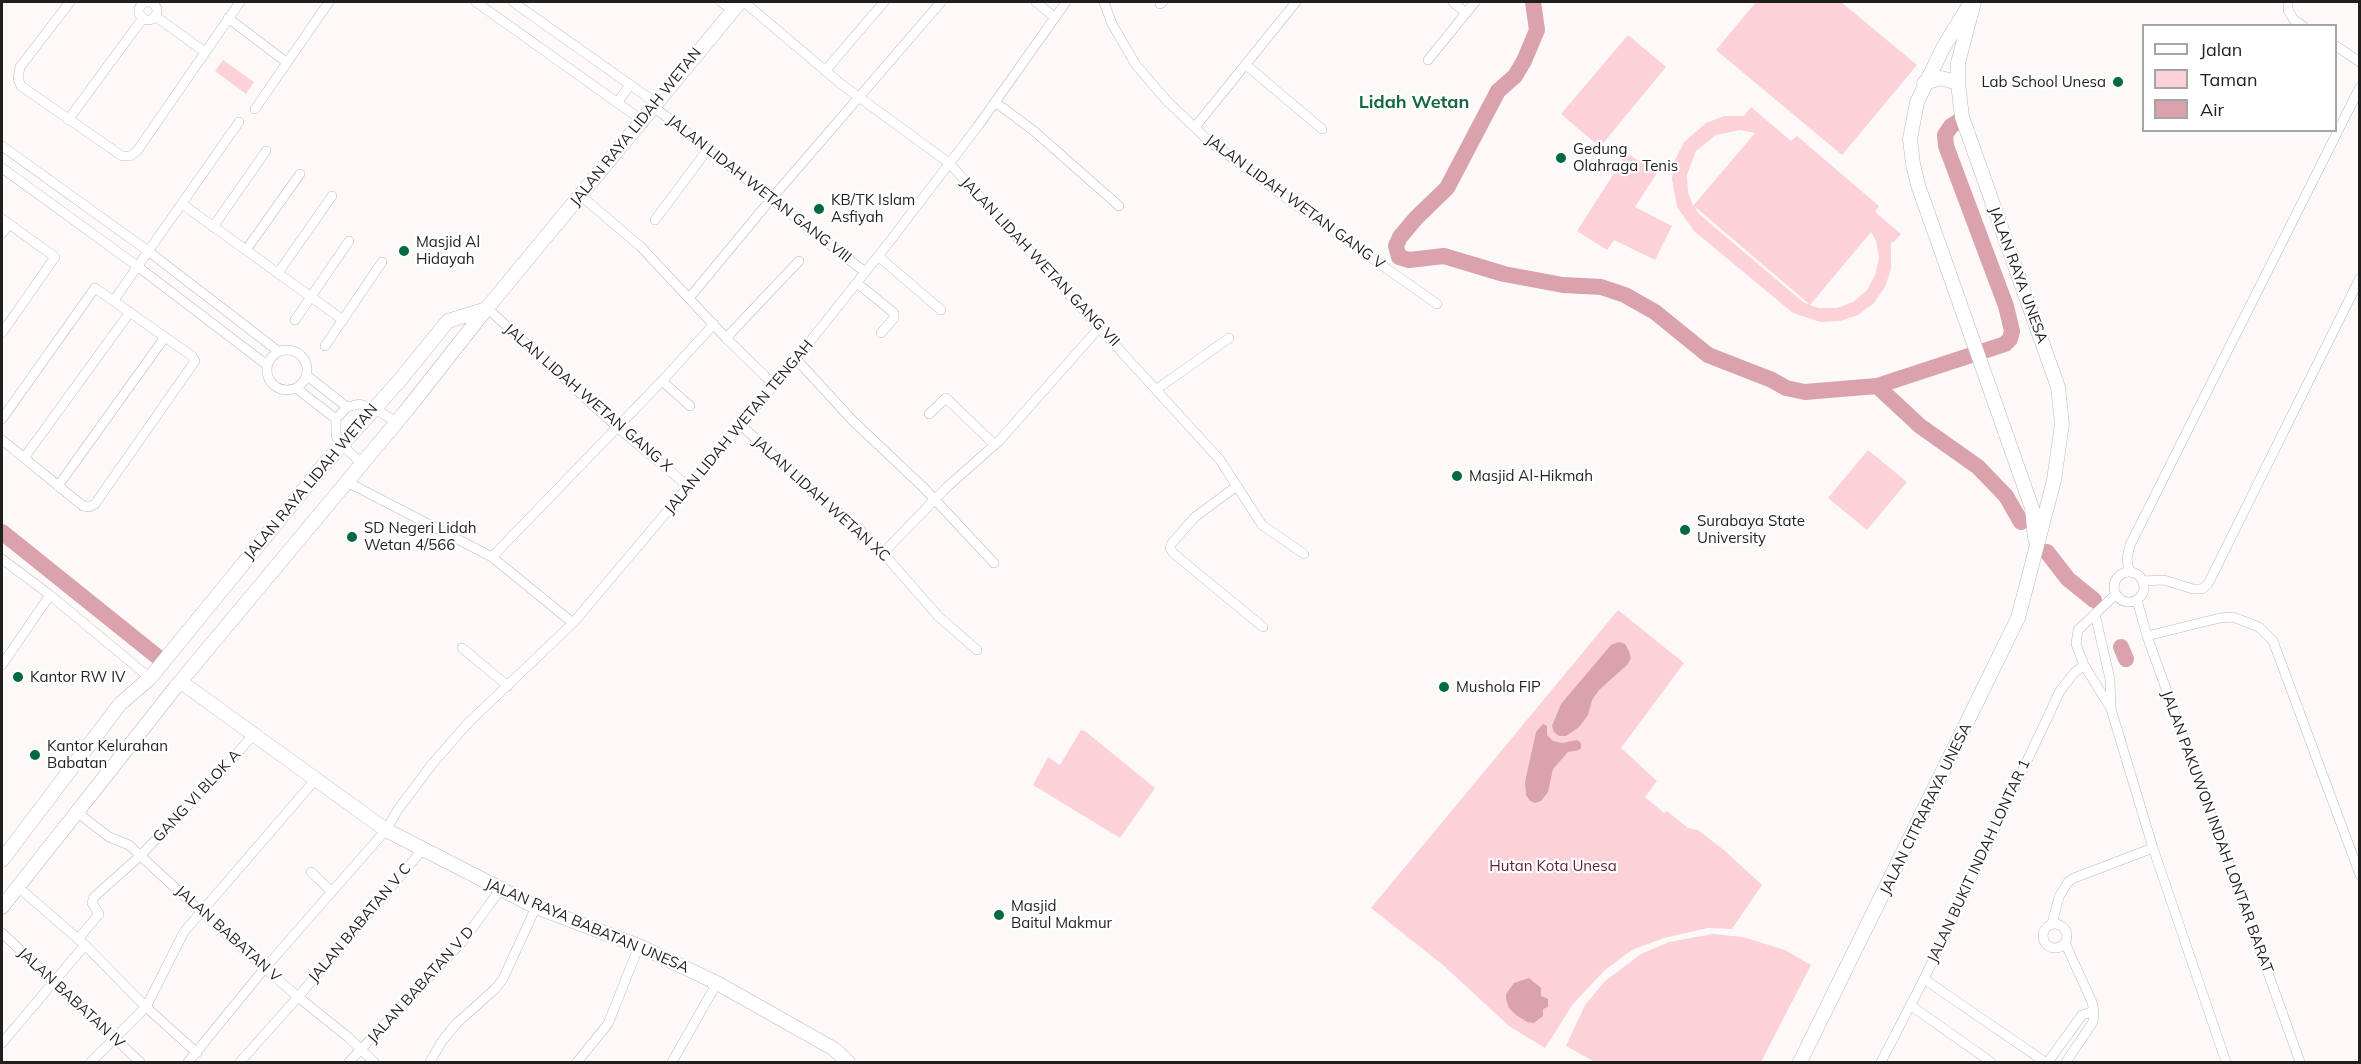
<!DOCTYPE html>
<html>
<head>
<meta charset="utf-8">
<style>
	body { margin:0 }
	#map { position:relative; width:2361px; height:1064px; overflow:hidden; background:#fef9f9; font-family:Mulish,sans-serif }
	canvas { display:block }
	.frame { position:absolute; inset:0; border:3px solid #211e1e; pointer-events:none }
	.legend { position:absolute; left:2142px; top:24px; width:195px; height:108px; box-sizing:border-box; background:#fff; border:2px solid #a6a5a5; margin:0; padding:8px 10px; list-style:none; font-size:18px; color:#211e1e }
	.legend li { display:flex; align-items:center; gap:12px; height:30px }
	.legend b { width:30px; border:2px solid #a6a5a5 }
</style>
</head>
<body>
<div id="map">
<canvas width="2361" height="1064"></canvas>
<div class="frame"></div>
<ul class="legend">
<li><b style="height:8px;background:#fff"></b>Jalan</li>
<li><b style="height:16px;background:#fcd1d8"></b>Taman</li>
<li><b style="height:16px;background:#daa2ac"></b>Air</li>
</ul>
</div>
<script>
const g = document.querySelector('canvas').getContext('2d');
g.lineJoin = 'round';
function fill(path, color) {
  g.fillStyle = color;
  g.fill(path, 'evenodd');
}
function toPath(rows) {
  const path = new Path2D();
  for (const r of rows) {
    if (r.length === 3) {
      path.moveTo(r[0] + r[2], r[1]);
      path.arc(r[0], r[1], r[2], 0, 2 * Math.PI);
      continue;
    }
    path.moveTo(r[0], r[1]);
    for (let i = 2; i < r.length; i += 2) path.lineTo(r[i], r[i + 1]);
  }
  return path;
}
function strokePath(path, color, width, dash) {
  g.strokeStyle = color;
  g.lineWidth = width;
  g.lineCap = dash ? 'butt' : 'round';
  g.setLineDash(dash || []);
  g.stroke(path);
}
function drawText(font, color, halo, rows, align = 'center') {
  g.font = font + ' Mulish,sans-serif';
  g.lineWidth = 4.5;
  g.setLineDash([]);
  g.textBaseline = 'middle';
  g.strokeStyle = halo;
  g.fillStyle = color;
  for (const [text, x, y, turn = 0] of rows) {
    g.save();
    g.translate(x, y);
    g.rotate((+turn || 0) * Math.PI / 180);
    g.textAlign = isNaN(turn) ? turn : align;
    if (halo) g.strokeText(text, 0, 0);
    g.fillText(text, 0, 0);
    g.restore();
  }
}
fill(toPath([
	[1756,2,1841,2,1917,65,1842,155,1716,50],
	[1628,35,1666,67,1600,147,1561,114],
	[223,60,254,82,246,94,215,71],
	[1751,107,1791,141,1797,136,1879,206,1875,212,1901,234,1893,243,1891,242,1891,269,1885,287,1874,303,1858,315,1840,321,1820,322,1793,313,1694,231,1677,207,1672,179,1675,160,1684,142,1706,123,1724,116,1744,116],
	[1740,130,1755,133,1693,206,1688,192,1687,175,1696,151,1716,135],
	[1694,206,1808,303,1808,304,1803,302,1699,214],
	[1871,232,1876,241,1879,258,1875,275,1867,290,1853,302,1837,308,1819,308,1810,305],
	[1627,153,1657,173,1635,207,1672,226,1655,260,1614,240,1607,250,1577,231],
	[1868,450,1907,482,1867,530,1828,498],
	[1618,610,1684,663,1621,748,1657,781,1645,797,1664,813,1667,811,1688,828,1698,830,1724,850,1762,885,1732,929,1708,928,1664,938,1632,950,1605,970,1573,1004,1545,1048,1509,1026,1443,965,1371,908],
	[1081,730,1085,731,1155,788,1120,838,1033,785,1048,757,1060,765],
	[1713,934,1743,937,1785,950,1811,965,1761,1062,1595,1062,1566,1046,1585,1005,1605,981,1641,954,1669,942]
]), '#fcd1d8');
fill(toPath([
	[1619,642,1625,644,1629,651,1631,658,1627,665,1599,690,1592,700,1588,715,1579,727,1566,736,1559,736,1554,732,1552,726,1561,704,1611,645],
	[1543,724,1547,726,1547,735,1553,741,1562,743,1577,740,1581,743,1581,748,1579,750,1568,752,1553,769,1548,792,1541,801,1535,803,1530,801,1526,795,1525,782,1536,732],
	[1529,978,1541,988,1541,996,1548,999,1548,1007,1543,1009,1543,1016,1534,1023,1527,1022,1516,1015,1509,1008,1506,999,1506,994,1514,983]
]), '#daa2ac');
strokePath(toPath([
	[1533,2,1537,30,1524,61,1515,76,1498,91,1447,188,1416,218,1400,237,1396,246,1399,257,1409,260,1444,256,1504,274,1563,285,1601,287,1625,295,1655,312,1708,355,1772,380,1786,388,1805,392,1877,386,1920,426,1978,467,2006,496,2021,522],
	[1877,386,2005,344,2010,339,2012,331,2006,306,1946,146,1945,135,1951,126,1959,121],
	[2,532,159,658],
	[2047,552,2068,579,2094,600],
	[2121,647,2126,659]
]), '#daa2ac', 16);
const street = toPath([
	[70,2,20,67,18,79,21,86,122,156,130,156,137,151,240,2],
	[476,2,643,121],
	[513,2,656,103],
	[721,2,733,10],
	[744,2,841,84,949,163,1220,460,1262,525,1304,554],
	[1036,2,1053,16],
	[1104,2,1112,24,1136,65,1167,101,1209,141,1282,195,1437,304],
	[1453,2,1466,13],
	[2288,2,2288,10,2294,20,2303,26],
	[148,11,9],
	[1160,4,1163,2],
	[155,16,205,52],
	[228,18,286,62],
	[2336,46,2360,62],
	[1428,60,1475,2],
	[1246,65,1322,129],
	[825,71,884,2],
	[995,102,1034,131,1119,206],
	[617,103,630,85],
	[654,107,865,272],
	[255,109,329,2],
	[68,120,143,18],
	[1195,127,1296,2],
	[2,146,148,251,278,351],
	[2,168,137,266,267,365],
	[580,195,641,247,726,338,773,384],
	[182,204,343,320],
	[2,219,55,257,2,333],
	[655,220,708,149],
	[213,227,266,151],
	[2,234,9,224],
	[246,250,300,174],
	[878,256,941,310],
	[278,273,332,196],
	[857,283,894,313,894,318,881,333],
	[690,297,772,198,941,2],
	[114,300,239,122],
	[487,308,617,427,689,487],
	[295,320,349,241],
	[726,338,799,261],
	[325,346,382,262],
	[287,370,20],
	[796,359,853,421,924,488,994,563],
	[306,375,347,407],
	[662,381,690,406],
	[296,388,336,419],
	[1157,389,1229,338],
	[929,414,946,398,995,445],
	[2,419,95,288,192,356,195,361,95,504,89,507,83,506,2,440],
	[741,425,813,492,857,527,883,553,938,616,977,650],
	[24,458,130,312],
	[362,464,341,444,336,436,336,419,347,407,359,404,373,408,397,422],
	[347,482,492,557,573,623],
	[58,486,165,337],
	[1237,486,1195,517,1172,543,1170,548,1173,553,1263,627],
	[883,553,947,487,999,441,1099,328],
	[492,557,662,381,714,324],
	[2,559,50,595,150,678],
	[2129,572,2127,558,2130,545,2360,87],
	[2129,587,15],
	[2142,581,2164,580,2193,589,2202,589,2208,584,2360,278],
	[2116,594,2078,630,2076,644,2084,665,2111,709,2153,848,2226,1062],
	[2137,600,2147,636,2300,1062],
	[2095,614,2110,679,2111,709],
	[2147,636,2220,618,2233,617,2259,627,2273,641,2360,875],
	[462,648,508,686],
	[2,665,50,595],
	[78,813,109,837,129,845,200,911,298,997,348,1037,374,1062],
	[311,872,332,892],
	[17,886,85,945,146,1007,197,1053],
	[2052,924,2059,897,2068,882,2074,878,2153,848],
	[2055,936,12],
	[2,933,140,1062],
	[78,939,99,914,92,903,94,897,140,856,201,792,215,779,253,735],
	[2065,943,2092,1002,2094,1011,2093,1022,2066,1062],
	[1924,979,2045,1062],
	[1910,1005,1991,1062],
	[2,1043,85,945],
	[91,1062,146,1007,184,932,315,780],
	[188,1062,265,968,386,830,397,811,433,763,468,723,573,623,796,359,890,241,978,126,1066,2],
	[240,1062,298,997,423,849],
	[349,1062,462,942,500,890],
	[430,1062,442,1041,457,1023,495,989,503,979,536,907],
	[577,1062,608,1024,639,946],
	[672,1062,717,983],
	[1881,1062,1924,979,2060,691,2074,673,2084,665],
	[2048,1062,2082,1015,2094,1011]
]);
const secondary = toPath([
	[1968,7,1943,48,1917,102,1910,139,1913,164,1918,185,2032,508,2035,538],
	[1924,83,1941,78,1958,83],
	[181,682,386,830,536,907,639,946,717,983,834,1049,848,1062],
	[2,860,120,704,150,678,323,466,400,380,448,321,487,309],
	[2,907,175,688,406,411,487,308,740,2],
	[1800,1062,2018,618,2054,480,2062,424,2058,387,1962,117,1958,83,1958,63,1974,2]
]);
strokePath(street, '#c0b8b9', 10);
strokePath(secondary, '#c0b8b9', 15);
strokePath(street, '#fff', 9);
strokePath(secondary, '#fff', 14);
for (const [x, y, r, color] of [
	[2118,82,6,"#026a40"],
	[1561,158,6,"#026a40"],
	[819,209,6,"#026a40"],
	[404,251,6,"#026a40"],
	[1457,476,6,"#026a40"],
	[1685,530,6,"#026a40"],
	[352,537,6,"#026a40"],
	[18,677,6,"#026a40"],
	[1444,687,6,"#026a40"],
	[35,755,6,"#026a40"],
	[999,915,6,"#026a40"]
]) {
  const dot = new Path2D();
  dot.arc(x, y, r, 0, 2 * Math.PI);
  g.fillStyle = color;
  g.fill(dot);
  strokePath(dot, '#fff', 2);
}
drawText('15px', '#211e1e', '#fff', [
	["Lab School Unesa",2106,82,"right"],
	["Gedung",1573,149],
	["Olahraga Tenis",1573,166],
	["KB/TK Islam",831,200],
	["Asfiyah",831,217],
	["Masjid Al",416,242],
	["Hidayah",416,259],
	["Masjid Al-Hikmah",1469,476],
	["Surabaya State",1697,521],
	["University",1697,538],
	["SD Negeri Lidah",364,528],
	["Wetan 4/566",364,545],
	["Kantor RW IV",30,677],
	["Mushola FIP",1456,687],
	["Kantor Kelurahan",47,746],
	["Babatan",47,763],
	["Masjid",1011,906],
	["Baitul Makmur",1011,923]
], 'left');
drawText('15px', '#211e1e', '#fff', [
	["JALAN RAYA LIDAH WETAN",636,127,-51],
	["JALAN LIDAH WETAN GANG VIII",759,189,38],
	["JALAN LIDAH WETAN GANG V",1295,202,36],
	["JALAN LIDAH WETAN GANG VII",1040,262,47],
	["JALAN RAYA UNESA",2018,275,70],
	["JALAN LIDAH WETAN GANG X",588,398,41],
	["JALAN LIDAH WETAN TENGAH",739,427,-50],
	["JALAN RAYA LIDAH WETAN",311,482,-50],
	["JALAN LIDAH WETAN XC",821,499,42],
	["GANG VI BLOK A",197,796,-47],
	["JALAN CITRARAYA UNESA",1926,809,-64],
	["JALAN PAKUWON INDAH LONTAR BARAT",2217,832,70],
	["JALAN BUKIT INDAH LONTAR 1",1979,861,-65],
	["JALAN BABATAN V C",360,923,-50],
	["JALAN RAYA BABATAN UNESA",587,926,23],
	["JALAN BABATAN V",228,934,42],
	["JALAN BABATAN V D",421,985,-48],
	["JALAN BABATAN IV",71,998,43]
]);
drawText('15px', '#611f30', '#fff', [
	["Hutan Kota Unesa",1553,866]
]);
drawText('bold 18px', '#136841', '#fff', [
	["Lidah Wetan",1414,103]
]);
</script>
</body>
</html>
